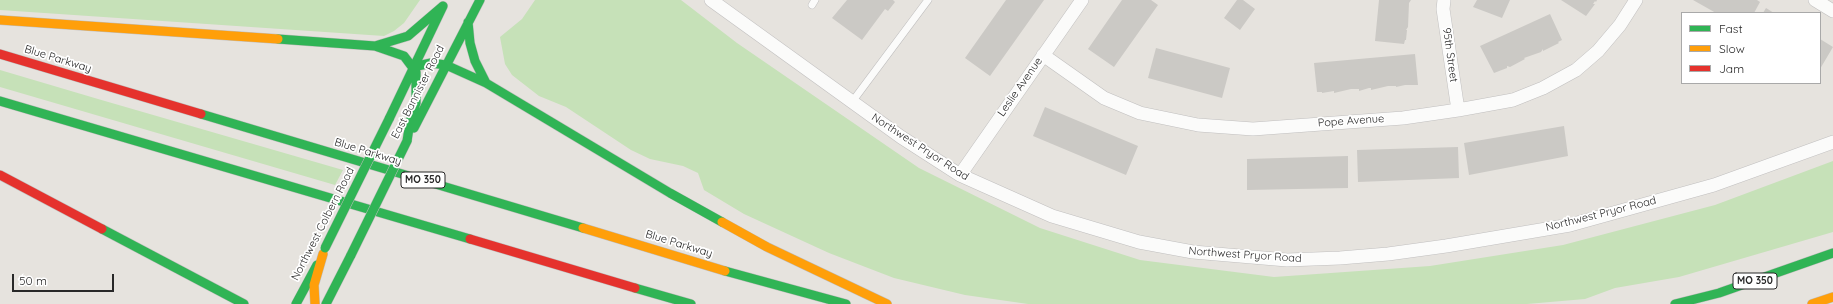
<!DOCTYPE html>
<html>
<head>
<meta charset="utf-8">
<style>
	body { margin:0 }
	#map { position:relative; width:1833px; height:304px; overflow:hidden; background:#e6e3de; font-family:Quicksand,sans-serif }
	canvas { display:block }
	.legend { position:absolute; left:1681px; top:12px; width:140px; height:72px; box-sizing:border-box; background:#fff; border:1px solid #a9a9a9; margin:0; padding:5px 7px; list-style:none; font-size:12px; color:#282828 }
	.legend li { display:flex; align-items:center; gap:8px; height:20px }
	.legend b { width:20px; border:1px solid #a9a9a9 }
	.scale { position:absolute; left:12px; top:274px; width:102px; height:18px; box-sizing:border-box; border:2px solid #282828; border-top:0; padding-left:5px; font-size:12px; line-height:14px; white-space:nowrap; color:#282828; -webkit-text-stroke:3px #fff; paint-order:stroke }
</style>
</head>
<body>
<div id="map">
<canvas width="1833" height="304"></canvas>
<ul class="legend">
<li><b style="height:5px;background:#30b455"></b>Fast</li>
<li><b style="height:5px;background:#ff9f0a"></b>Slow</li>
<li><b style="height:5px;background:#e5322d"></b>Jam</li>
</ul>
<div class="scale">50 m</div>
</div>
<script>
const g = document.querySelector('canvas').getContext('2d');
g.lineJoin = 'round';
function fill(path, color) {
  g.fillStyle = color;
  g.fill(path, 'evenodd');
}
function toPath(rows) {
  const path = new Path2D();
  for (const r of rows) {
    path.moveTo(r[0], r[1]);
    for (let i = 2; i < r.length; i += 2) path.lineTo(r[i], r[i + 1]);
  }
  return path;
}
function strokePath(path, color, width, dash) {
  g.strokeStyle = color;
  g.lineWidth = width;
  g.lineCap = dash ? 'butt' : 'round';
  g.setLineDash(dash || []);
  g.stroke(path);
}
function drawText(font, color, halo, rows, align = 'center') {
  g.font = font + ' Quicksand,sans-serif';
  g.lineWidth = 3.5;
  g.setLineDash([]);
  g.textBaseline = 'middle';
  g.strokeStyle = halo;
  g.fillStyle = color;
  for (const [text, x, y, turn = 0] of rows) {
    g.save();
    g.translate(x, y);
    g.rotate((+turn || 0) * Math.PI / 180);
    g.textAlign = isNaN(turn) ? turn : align;
    if (halo) g.strokeText(text, 0, 0);
    g.fillText(text, 0, 0);
    g.restore();
  }
}
fill(toPath([
	[0,0,420,0,404,23,394,31,384,36,0,10],
	[535,0,681,0,737,43,919,168,1040,228,1140,260,1274,277,1430,266,1563,245,1715,205,1833,161,1833,232,1679,277,1615,288,1585,299,1527,304,1028,304,965,295,894,278,829,253,744,214,704,190,698,173,683,166,650,159,631,150,566,107,539,96,512,75,505,64,500,37,522,19],
	[0,70,98,99,343,170,335,185,0,87]
]), '#c6e1b8');
fill(toPath([
	[847,0,893,0,895,2,888,11,885,9,862,40,832,18],
	[1006,0,1044,0,990,76,965,58],
	[1122,0,1151,0,1158,5,1114,67,1088,49],
	[1237,0,1243,0,1255,9,1240,30,1224,18],
	[1379,0,1411,0,1409,3,1408,27,1406,30,1407,30,1406,40,1405,40,1404,44,1375,41],
	[1477,0,1510,0,1502,18,1473,7],
	[1561,0,1597,0,1596,2,1595,1,1593,4,1595,4,1586,16],
	[1693,0,1757,0,1760,2,1754,13,1716,13],
	[1766,8,1774,13,1763,13],
	[1550,14,1562,40,1558,42,1559,43,1543,51,1543,49,1541,52,1524,58,1525,59,1510,67,1507,66,1507,68,1494,73,1480,46],
	[1820,39,1833,47,1820,69],
	[1156,48,1230,68,1222,98,1148,78],
	[1415,54,1418,85,1405,85,1396,87,1396,86,1388,86,1371,90,1371,88,1369,88,1359,91,1359,89,1351,89,1334,93,1334,91,1322,93,1322,92,1317,92,1314,63],
	[1045,107,1138,146,1126,175,1033,136],
	[1564,126,1568,156,1469,175,1464,143],
	[1458,147,1459,178,1358,182,1357,150],
	[1348,156,1348,188,1247,190,1247,159]
]), '#cbc9c5');
const lane = toPath([
	[812,5,815,0],
	[852,102,928,0]
]);
const street = toPath([
	[711,0,901,137,960,175,1052,216,1139,242,1193,252,1287,260,1340,258,1388,254,1446,246,1570,225,1714,185,1833,142],
	[1444,0,1443,9,1458,110],
	[1815,0,1833,11],
	[1043,55,1104,98,1140,113,1198,125,1253,129,1403,118,1458,110,1513,100,1543,88,1576,70,1598,51,1620,25,1636,0],
	[960,175,1082,0]
]);
const fast = toPath([
	[468,22,470,43,475,61,486,83],
	[278,39,375,46,404,56,416,72,416,103,410,122,407,141],
	[375,46,408,36,443,6],
	[413,67,431,63,446,65,486,83,670,193,722,222],
	[0,101,470,239],
	[201,114,583,228],
	[389,119,443,6],
	[414,128,480,0],
	[102,229,244,304],
	[725,271,846,304],
	[635,288,691,304],
	[296,304,317,265],
	[326,304,351,255],
	[1675,304,1719,293,1833,253]
]);
const slow = toPath([
	[0,20,278,39],
	[722,222,767,247,887,304],
	[583,228,725,271],
	[315,304,314,285,323,254],
	[1812,304,1833,297]
]);
const jam = toPath([
	[0,54,201,114],
	[0,175,102,229],
	[470,239,635,288]
]);
strokePath(lane, '#c0bfbf', 8);
strokePath(street, '#c0bfbf', 14);
strokePath(fast, '#bfbdbc', 10);
strokePath(slow, '#bfbdbc', 10);
strokePath(jam, '#bfbdbc', 10);
strokePath(lane, '#fbfbfa', 7);
strokePath(street, '#fbfbfa', 13);
strokePath(fast, '#30b455', 9);
strokePath(slow, '#ff9f0a', 9);
strokePath(jam, '#e5322d', 9);
const fastBridge = toPath([
	[325,248,389,119],
	[351,255,407,141]
]);
strokePath(fastBridge, '#bfbdbc', 10, []);
strokePath(fastBridge, '#30b455', 9);
for (const [x, y, w] of [
	[423,180,44],
	[1755,281,44]
]) {
  const box = new Path2D();
  box.roundRect(x - w / 2, y - 8, w, 16, 3);
  g.fillStyle = '#fff';
  g.fill(box);
  strokePath(box, '#282828', 1);
}
drawText('bold 10px', '#282828', null, [
	["MO 350",423,180],
	["MO 350",1755,281]
]);
drawText('11px', '#282828', '#fff', [
	["95th Street",1450,55,82],
	["Blue Parkway",58,59,17],
	["Leslie Avenue",1020,87,-55],
	["East Bannister Road",418,92,-63],
	["Pope Avenue",1351,121,-4],
	["Northwest Pryor Road",920,147,33],
	["Blue Parkway",368,152,17],
	["Northwest Pryor Road",1601,214,-14],
	["Northwest Colbern Road",323,224,-63],
	["Blue Parkway",679,244,17],
	["Northwest Pryor Road",1245,255,4]
]);
</script>
</body>
</html>
